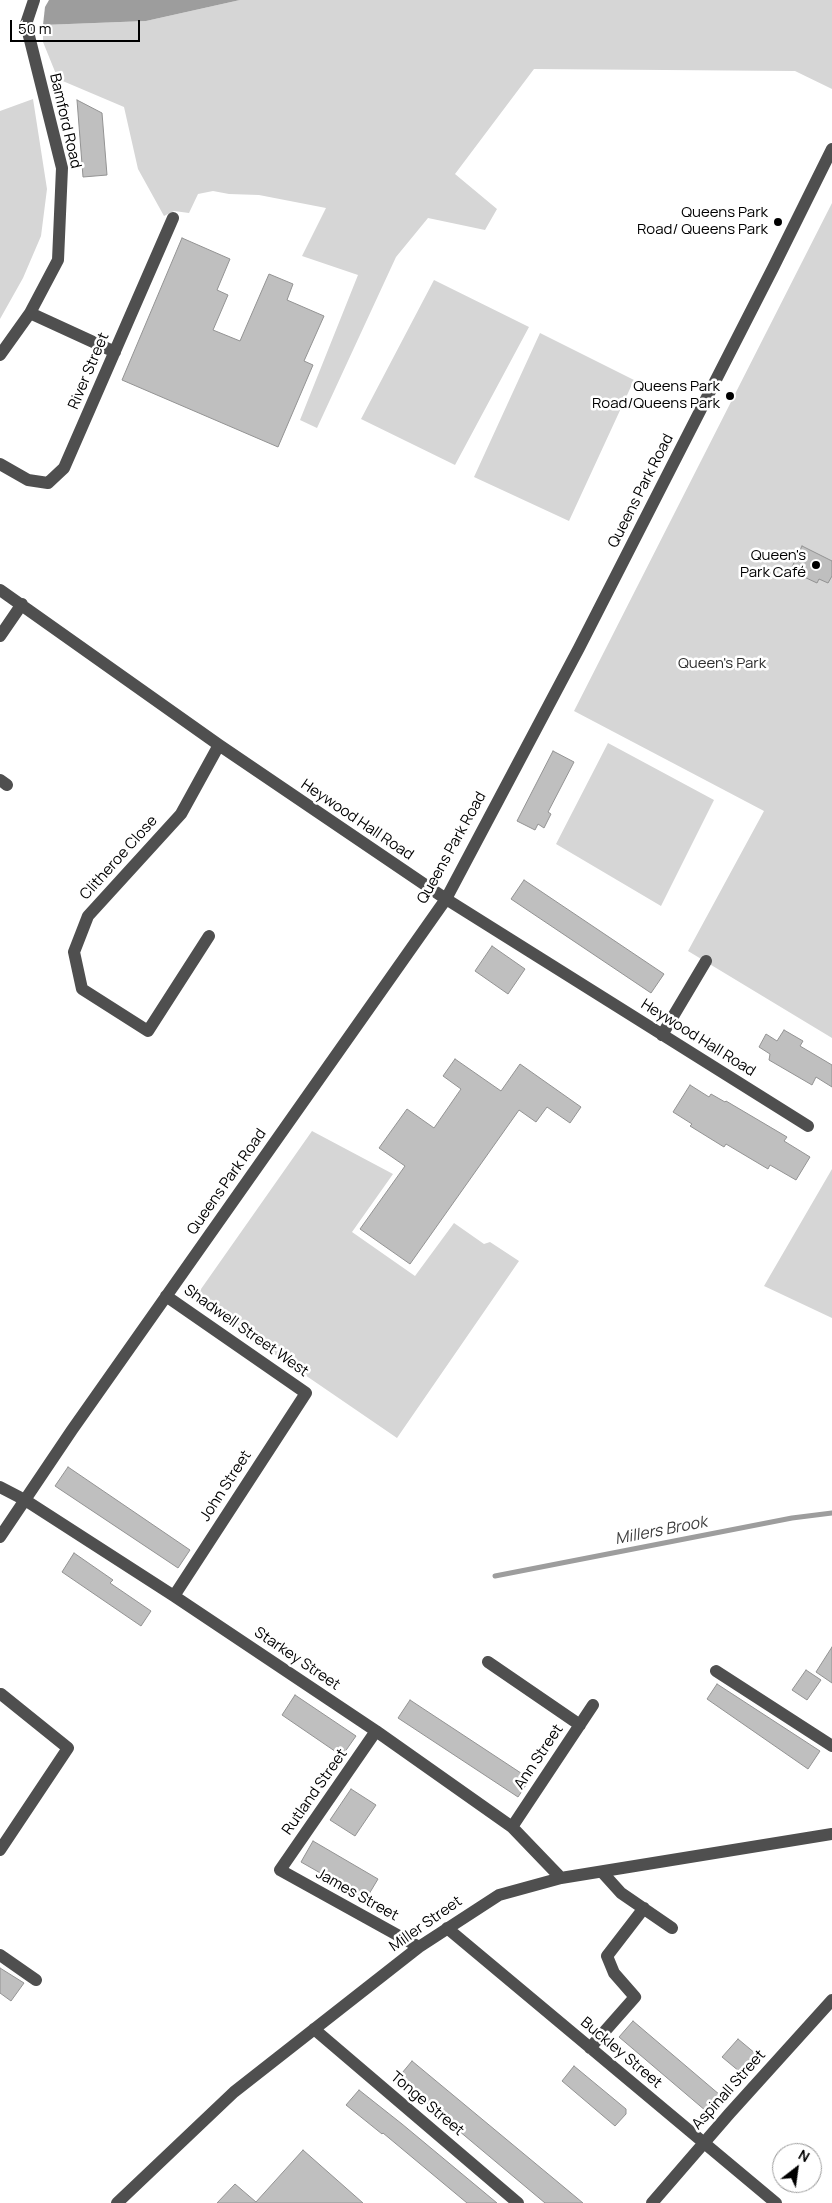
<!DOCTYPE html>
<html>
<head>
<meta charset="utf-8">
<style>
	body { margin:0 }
	#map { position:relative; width:832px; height:2203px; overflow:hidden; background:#fff; font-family:Manrope,sans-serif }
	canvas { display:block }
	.north { position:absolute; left:772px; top:2143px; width:50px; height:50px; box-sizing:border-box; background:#fff; border:1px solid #999; border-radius:50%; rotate:30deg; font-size:14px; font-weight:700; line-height:20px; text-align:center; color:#000 }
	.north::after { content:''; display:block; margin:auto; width:18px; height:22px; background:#000; clip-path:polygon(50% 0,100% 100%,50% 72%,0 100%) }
	.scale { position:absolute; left:10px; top:20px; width:130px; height:22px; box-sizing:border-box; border:2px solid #000; border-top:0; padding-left:6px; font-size:15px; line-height:18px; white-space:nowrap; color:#000; -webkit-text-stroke:4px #fff; paint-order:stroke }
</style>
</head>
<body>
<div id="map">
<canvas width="832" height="2203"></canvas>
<div class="north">N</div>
<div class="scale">50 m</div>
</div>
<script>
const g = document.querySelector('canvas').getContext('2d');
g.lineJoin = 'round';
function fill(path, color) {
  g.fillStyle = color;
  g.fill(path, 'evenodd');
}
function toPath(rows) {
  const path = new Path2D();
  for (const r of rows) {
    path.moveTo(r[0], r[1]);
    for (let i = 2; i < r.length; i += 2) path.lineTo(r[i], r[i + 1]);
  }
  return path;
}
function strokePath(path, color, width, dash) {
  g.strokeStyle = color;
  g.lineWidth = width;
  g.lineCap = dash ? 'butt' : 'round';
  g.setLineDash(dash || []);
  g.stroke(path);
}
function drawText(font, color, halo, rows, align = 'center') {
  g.font = font + ' Manrope,sans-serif';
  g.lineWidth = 5;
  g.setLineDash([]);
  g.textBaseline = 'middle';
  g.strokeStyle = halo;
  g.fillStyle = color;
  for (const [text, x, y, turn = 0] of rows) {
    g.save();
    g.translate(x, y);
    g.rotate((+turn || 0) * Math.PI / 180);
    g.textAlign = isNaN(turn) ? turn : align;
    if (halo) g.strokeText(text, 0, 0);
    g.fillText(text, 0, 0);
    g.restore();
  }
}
fill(toPath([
	[240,0,832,0,832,89,795,71,534,69,455,174,497,209,485,230,428,218,396,257,317,428,300,420,358,275,302,256,326,208,259,195,229,194,213,191,198,194,189,213,174,211,164,216,138,169,124,107,58,79,43,42,43,25,146,21],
	[33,99,47,189,41,236,23,278,0,319,0,111],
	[832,203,832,1038,688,951,764,811,574,711],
	[434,280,529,327,455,465,361,419],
	[540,333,634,380,569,521,474,477],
	[608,743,714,800,661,906,556,844],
	[312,1131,393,1174,352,1232,415,1276,454,1223,484,1244,490,1242,519,1261,397,1438,194,1299],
	[832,1169,832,1318,764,1286]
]), '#d6d6d6');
fill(toPath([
	[49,0,240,0,146,21,43,25,45,7]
]), '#9d9d9d');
strokePath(toPath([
	[495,1576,792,1518,832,1513]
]), '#9d9d9d', 5);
const building = toPath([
	[77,100,102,113,107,175,83,177,77,100],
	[182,238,230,259,217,290,228,295,213,330,240,341,269,274,293,284,287,300,324,316,304,361,313,365,278,447,122,380,182,238],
	[802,546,832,561,832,576,828,583,819,579,817,583,802,576,804,572,792,567,802,546],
	[553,751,574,762,548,812,551,814,544,828,538,824,535,830,517,821,553,751],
	[524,880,664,974,651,993,511,899,524,880],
	[492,946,525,969,508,994,475,971,492,946],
	[784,1030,803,1041,800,1046,832,1065,832,1087,816,1077,812,1085,769,1060,770,1054,759,1047,766,1034,777,1041,784,1030],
	[455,1059,501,1091,520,1064,581,1107,570,1123,547,1107,536,1122,519,1110,410,1264,360,1229,405,1166,379,1148,407,1109,434,1128,461,1089,443,1076,455,1059],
	[690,1085,709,1097,711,1094,725,1102,726,1101,787,1137,784,1141,810,1157,796,1180,770,1165,768,1169,726,1144,724,1147,690,1126,692,1124,673,1112,690,1085],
	[68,1467,190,1550,178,1568,55,1486,68,1467],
	[74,1553,113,1580,110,1583,151,1611,141,1626,62,1572,74,1553],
	[832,1647,832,1683,816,1672,832,1647],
	[806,1670,821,1680,807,1700,792,1690,806,1670],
	[717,1684,820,1751,808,1769,707,1699,717,1684],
	[295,1695,356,1736,342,1756,282,1715,295,1695],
	[410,1700,530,1779,518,1797,398,1718,410,1700],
	[351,1789,376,1805,355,1836,330,1820,351,1789],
	[313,1841,378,1879,366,1899,301,1862,313,1841],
	[0,1968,24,1983,11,2001,0,1993,0,1968],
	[633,2021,720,2095,706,2111,619,2037,633,2021],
	[738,2039,756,2054,740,2072,722,2057,738,2039],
	[412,2061,565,2188,583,2203,545,2203,397,2079,412,2061],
	[574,2066,626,2109,626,2114,615,2126,562,2081,574,2066],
	[359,2090,402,2124,497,2203,467,2203,383,2133,382,2134,346,2105,359,2090],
	[303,2150,363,2203,217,2203,235,2184,256,2202,303,2150]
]);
fill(building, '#bfbfbf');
strokePath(building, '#939393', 1);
strokePath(toPath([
	[30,313,115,352],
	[0,355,30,313,58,260,62,168,26,24,34,0],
	[0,464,28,480,48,483,64,468,173,218],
	[0,590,219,745,446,899,808,1126],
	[0,636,22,604],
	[0,780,7,785],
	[209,936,148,1031,82,989,74,952,88,916,181,814,219,745],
	[662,1035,706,961],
	[166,1296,306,1393,174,1596],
	[0,1487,25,1500,174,1596,376,1731,512,1827,561,1878],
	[0,1537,72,1430,446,899,579,648,773,268,832,149],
	[488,1662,580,1725],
	[716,1671,832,1746],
	[376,1731,280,1870,419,1947],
	[512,1827,593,1705],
	[0,1850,68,1748,1,1694],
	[602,1872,621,1893,672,1928],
	[447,1928,776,2203],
	[0,1955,36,1980],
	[314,2029,518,2203],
	[590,2048,635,1997,614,1973,607,1956,644,1908],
	[117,2203,234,2092,419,1947,499,1895,561,1878,832,1834],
	[652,2203,729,2114,832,2000]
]), '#4f4f4f', 12);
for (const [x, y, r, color] of [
	[778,222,5,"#000"],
	[730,396,5,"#000"],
	[816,565,5,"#000"]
]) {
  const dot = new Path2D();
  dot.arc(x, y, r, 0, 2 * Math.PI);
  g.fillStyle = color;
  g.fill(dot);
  strokePath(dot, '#fff', 2);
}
drawText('15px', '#000', '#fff', [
	["Bamford Road",65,121,77],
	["River Street",89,371,-67],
	["Queens Park Road",641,491,-63],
	["Heywood Hall Road",357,820,34],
	["Queens Park Road",452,848,-61],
	["Clitheroe Close",119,858,-48],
	["Heywood Hall Road",698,1038,32],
	["Queens Park Road",227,1182,-55],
	["Shadwell Street West",246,1331,35],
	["John Street",226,1486,-57],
	["Starkey Street",297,1659,34],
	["Ann Street",539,1757,-56],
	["Rutland Street",315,1792,-55],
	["James Street",357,1895,29],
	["Miller Street",426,1924,-35],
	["Buckley Street",621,2053,40],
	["Aspinall Street",729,2090,-48],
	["Tonge Street",427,2104,40]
]);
drawText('15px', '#000', '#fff', [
	["Queens Park",768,213],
	["Road/ Queens Park",768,230],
	["Queens Park",720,387],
	["Road/Queens Park",720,404],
	["Queen's",806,556],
	["Park Café",806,573]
], 'right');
drawText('15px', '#2d2d2d', '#fff', [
	["Queen's Park",722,664]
]);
drawText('italic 16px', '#3e3e3e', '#fff', [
	["Millers Brook",661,1531,-11]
]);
</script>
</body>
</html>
